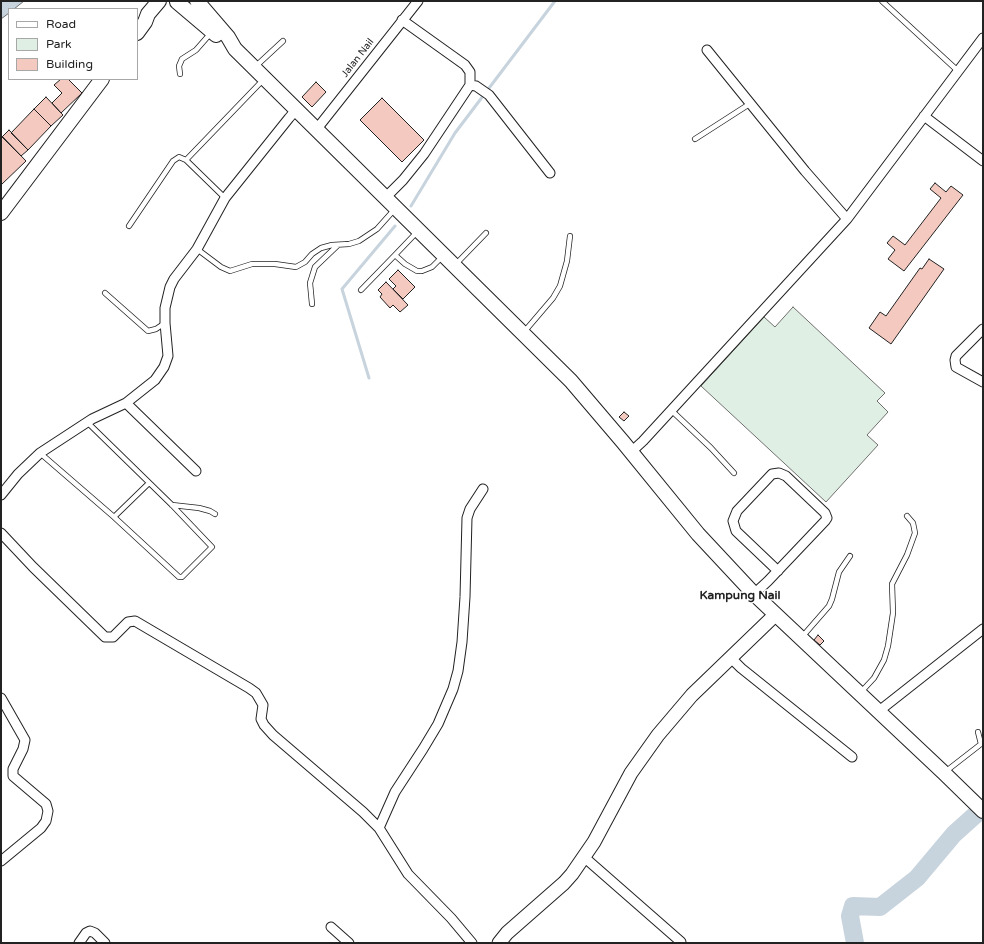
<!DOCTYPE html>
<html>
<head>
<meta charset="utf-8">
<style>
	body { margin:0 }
	#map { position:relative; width:984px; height:944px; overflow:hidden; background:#fff; font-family:"Varela Round",sans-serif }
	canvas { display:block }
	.frame { position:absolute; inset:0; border:2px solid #222; pointer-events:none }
	.legend { position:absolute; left:8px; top:8px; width:130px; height:72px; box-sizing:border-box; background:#fff; border:1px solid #a7a7a7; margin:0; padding:5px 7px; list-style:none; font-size:12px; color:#222 }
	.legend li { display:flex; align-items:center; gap:8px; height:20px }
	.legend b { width:20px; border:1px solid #a7a7a7 }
</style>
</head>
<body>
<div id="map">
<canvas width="984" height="944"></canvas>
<div class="frame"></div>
<ul class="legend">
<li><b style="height:5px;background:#fff"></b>Road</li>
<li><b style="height:11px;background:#e0efe3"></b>Park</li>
<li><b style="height:11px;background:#f3c9c0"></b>Building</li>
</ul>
</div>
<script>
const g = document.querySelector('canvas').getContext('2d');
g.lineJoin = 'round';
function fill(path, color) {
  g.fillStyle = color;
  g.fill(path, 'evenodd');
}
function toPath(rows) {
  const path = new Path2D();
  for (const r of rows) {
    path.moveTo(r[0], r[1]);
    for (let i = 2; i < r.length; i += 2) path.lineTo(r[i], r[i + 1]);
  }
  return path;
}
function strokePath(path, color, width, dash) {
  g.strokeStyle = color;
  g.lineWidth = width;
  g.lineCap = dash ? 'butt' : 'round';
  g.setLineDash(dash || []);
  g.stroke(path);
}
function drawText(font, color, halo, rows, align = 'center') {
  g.font = font + ' "Varela Round",sans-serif';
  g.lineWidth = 3;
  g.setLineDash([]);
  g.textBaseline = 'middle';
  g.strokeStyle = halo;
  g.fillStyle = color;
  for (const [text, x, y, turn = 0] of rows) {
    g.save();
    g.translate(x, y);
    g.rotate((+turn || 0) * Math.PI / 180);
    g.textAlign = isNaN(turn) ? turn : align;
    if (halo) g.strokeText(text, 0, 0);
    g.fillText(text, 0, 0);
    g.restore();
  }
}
const green = toPath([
	[793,307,885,393,877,401,888,412,867,435,878,445,826,502,701,386,764,317,775,327,793,307]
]);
fill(green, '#e0efe3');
strokePath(green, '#6f6f6f', 1);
const water = toPath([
	[1,1,24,1,14,9,9,9,9,13,1,19,1,1]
]);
fill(water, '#c7d3dd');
strokePath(water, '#6f6f6f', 1);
strokePath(toPath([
	[411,206,455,133,555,1],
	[369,378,342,289,395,226]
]), '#c7d3dd', 3);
strokePath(toPath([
	[855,943,850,916,853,906,880,907,917,878,954,834,983,808]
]), '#c7d3dd', 18);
const building = toPath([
	[61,79,68,79,82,93,61,113,52,103,62,93,54,85,61,79],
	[316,82,326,92,312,107,302,97,316,82],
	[46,97,63,115,51,126,34,109,46,97],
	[382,98,424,140,402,162,360,120,382,98],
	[34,109,51,126,28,150,11,133,34,109],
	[9,130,28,150,21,156,2,137,9,130],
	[1,135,26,161,1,185,1,135],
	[935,183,946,192,951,186,963,195,904,271,888,259,895,250,887,243,893,236,905,245,941,198,930,189,935,183],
	[929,259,944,269,891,344,869,328,880,312,886,316,920,268,922,269,929,259],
	[398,270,415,287,403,299,393,289,396,286,389,279,398,270],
	[386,282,408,305,400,312,393,305,390,308,380,297,382,294,378,290,386,282],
	[624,412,629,416,624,421,619,417,624,412],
	[818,635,824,641,820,645,814,640,818,635]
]);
fill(building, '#f3c9c0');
strokePath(building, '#222', 1);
const lane = toPath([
	[882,1,958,71],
	[256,66,283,41],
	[180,74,179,66,182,59,196,50,210,34],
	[695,139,751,103],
	[186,160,264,79],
	[129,226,173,161,179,157,186,160,225,198],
	[417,232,395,255,405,264,417,271,422,271,432,267,442,257],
	[197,249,221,267,230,271,252,264,275,264,296,267,305,262,312,254,321,248,332,245,349,244,359,241,377,229,394,210],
	[455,265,486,233],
	[361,290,395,255],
	[105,293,148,331,156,329,165,323],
	[312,304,310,283,315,267,338,245],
	[524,332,553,298,560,286,567,261,570,236],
	[671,410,711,448,734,473],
	[40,453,114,517,179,577,182,577,212,547,172,505,87,422],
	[172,505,199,508,210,511,215,514],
	[114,517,149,483],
	[802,637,829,606,832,599,839,572,850,556],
	[861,692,874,678,884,660,888,646,893,613,892,584,907,555,915,533,913,523,907,516],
	[945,772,981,744,978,732]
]);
const street = toPath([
	[402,20,465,65,470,72,470,85],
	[707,50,805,171,847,219],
	[924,116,983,161],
	[316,130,418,1],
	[385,198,403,180,424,154,470,85,476,86,489,95,550,173],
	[983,329,956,356,955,360,956,367,983,382],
	[126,403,196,471],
	[631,452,643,441,847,219,983,38],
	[1,495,18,474,40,453,92,419,126,403,155,380,164,367,168,356,165,323,165,308,170,287,174,279,197,249,225,198,289,118,296,110],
	[1,533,33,567,105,637,113,637,128,622,135,621,249,688,256,693,263,705,261,719,264,725,273,735,363,812,379,828,408,874,451,918,472,943],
	[754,594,768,581,825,521,827,518,825,513,786,476,779,473,772,474,737,511,733,521,736,531,778,571],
	[731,658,741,668,852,757],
	[1,698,25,740,23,749,13,769,13,776,46,804,48,811,46,821,41,828,1,861],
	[879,711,983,629],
	[379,828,395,792,423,749,438,724,453,689,458,671,462,642,465,597,467,518,470,509,483,489],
	[584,857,681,942],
	[331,927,349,943],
	[79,943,86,933,90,931,95,933,105,943]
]);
const secondary = toPath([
	[499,943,507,933,564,883,572,874,594,842,631,773,658,735,692,695,775,615]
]);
const primary = toPath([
	[197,1,228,37,235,49,571,381,623,442,698,534,754,594,944,773,983,811],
	[177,2,216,35],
	[137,33,145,22,148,14,159,1],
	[1,213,102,79]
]);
strokePath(lane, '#222', 6);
strokePath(street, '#222', 11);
strokePath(secondary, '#222', 15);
strokePath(primary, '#222', 16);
strokePath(lane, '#fff', 4.5);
strokePath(street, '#fff', 9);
strokePath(secondary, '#fff', 13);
strokePath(primary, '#fff', 14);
drawText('10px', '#222', '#fff', [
	["Jalan Nail",358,58,-52]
]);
drawText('bold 12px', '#222', '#fff', [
	["Kampung Nail",740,596]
]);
</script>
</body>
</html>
